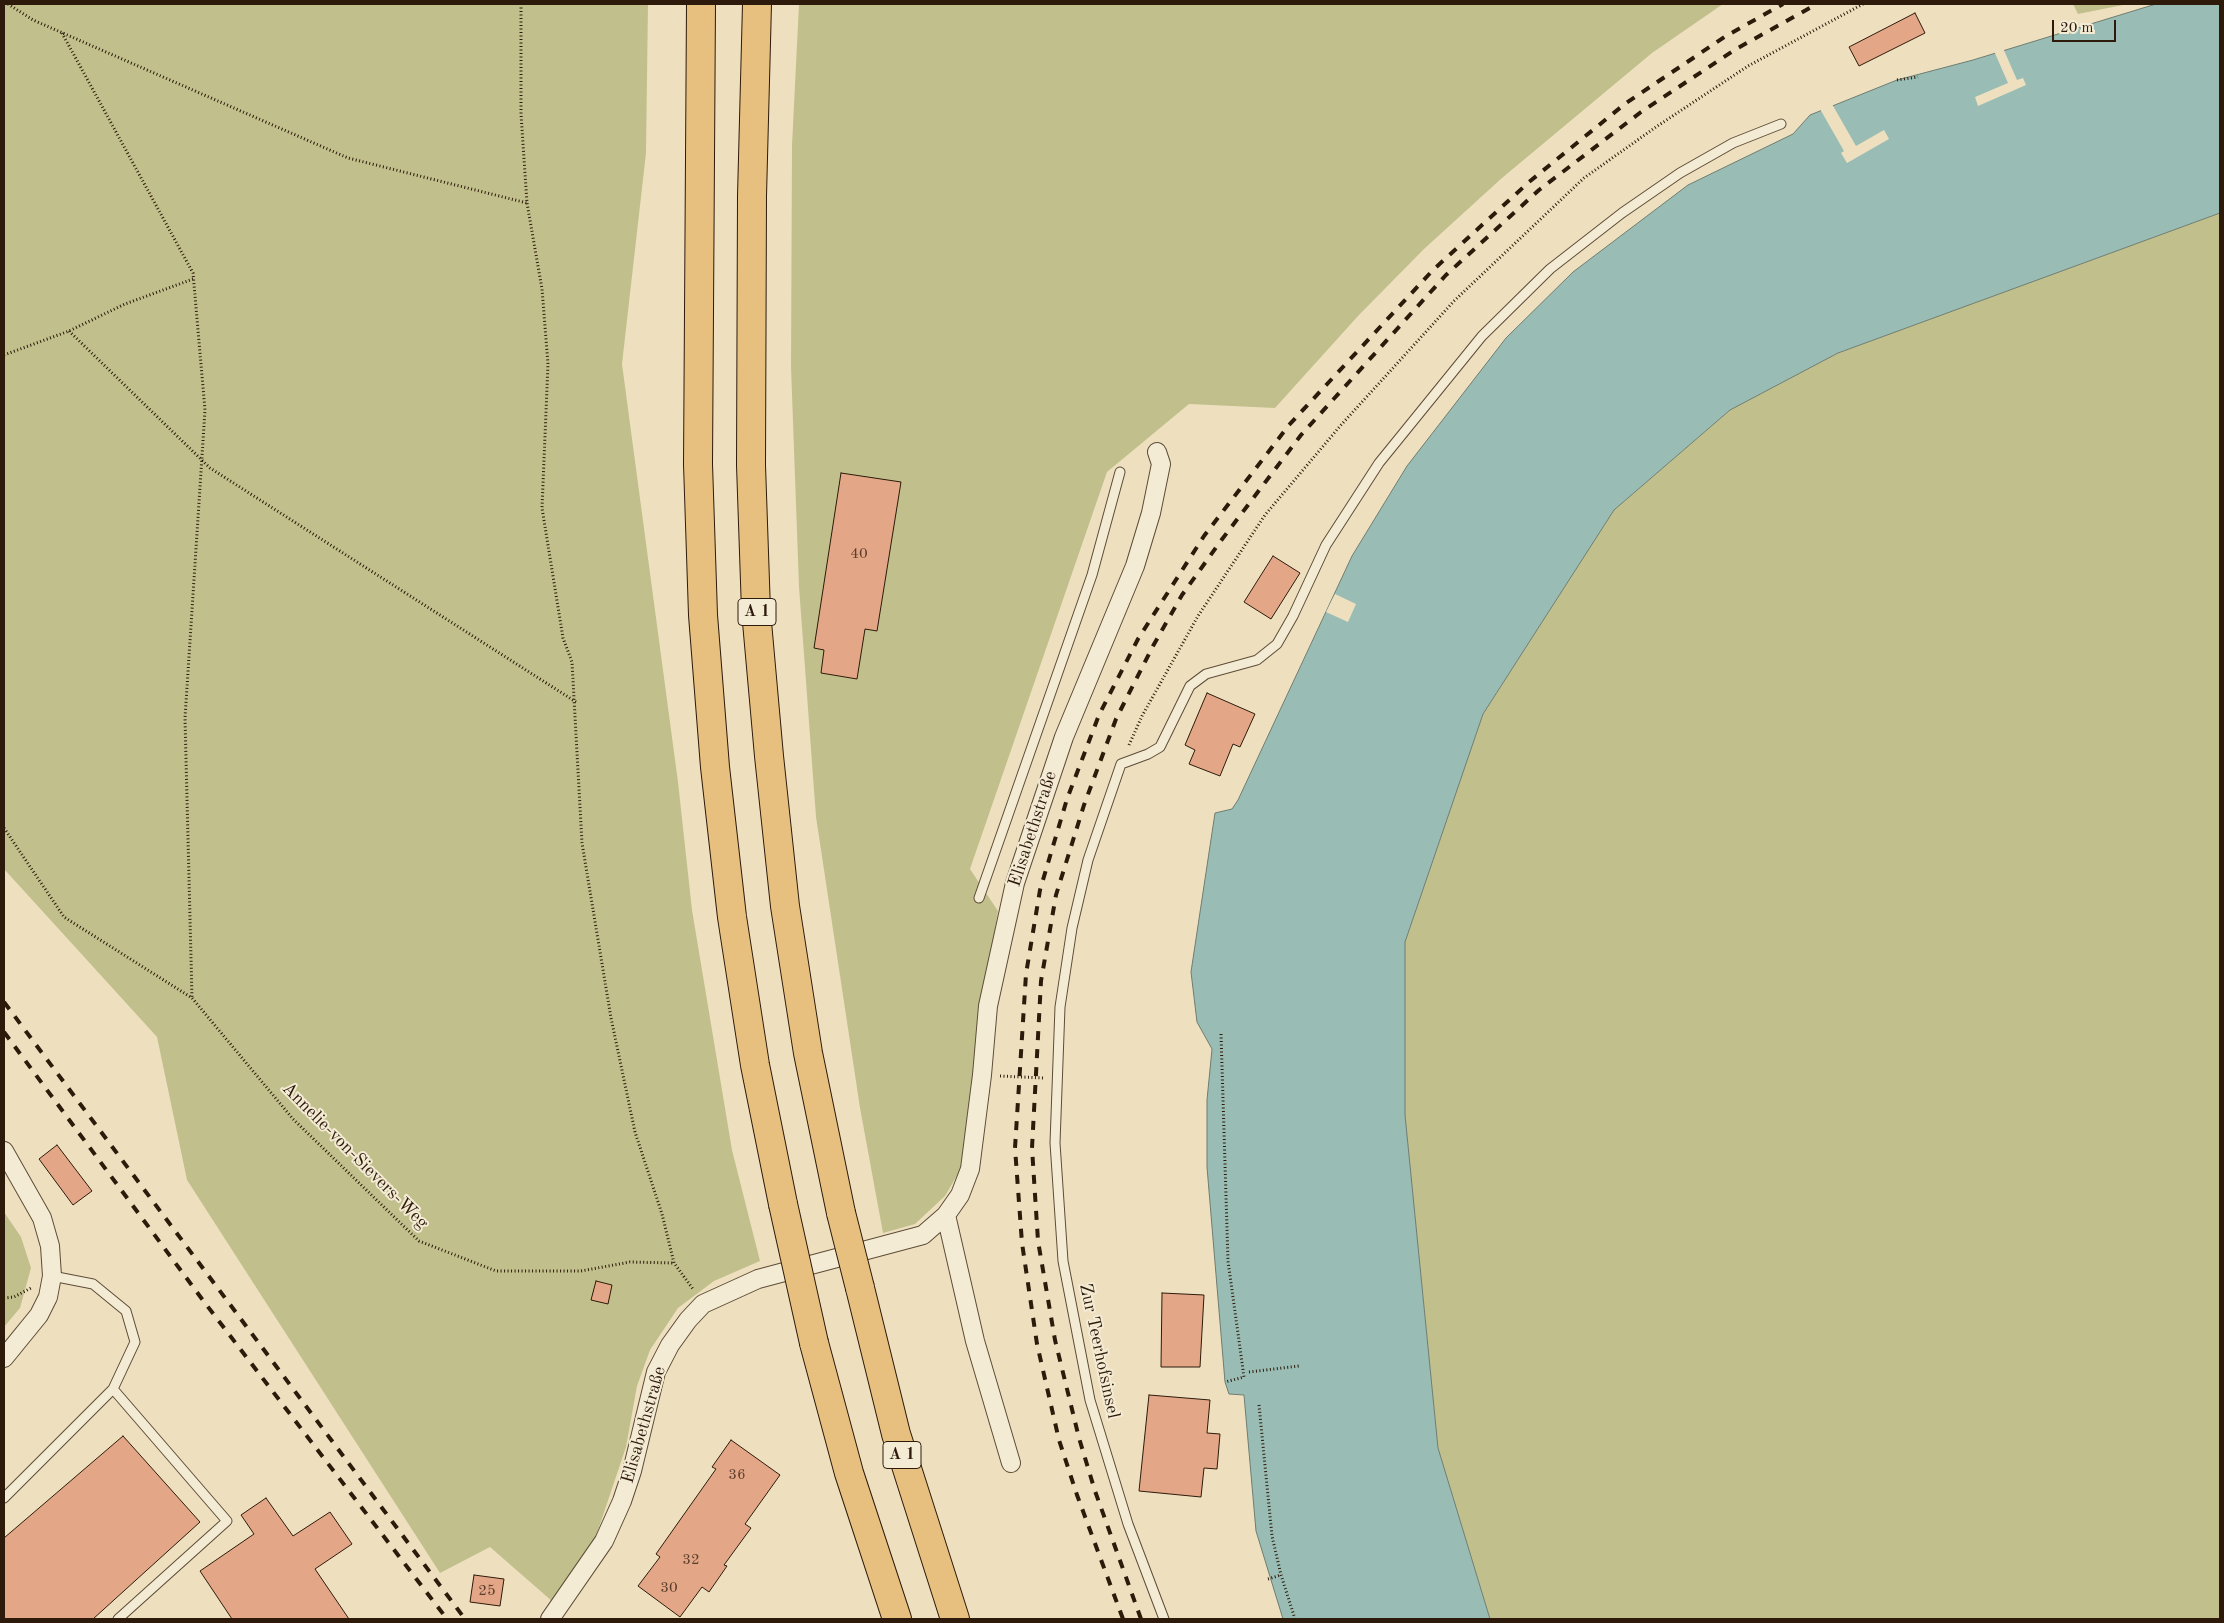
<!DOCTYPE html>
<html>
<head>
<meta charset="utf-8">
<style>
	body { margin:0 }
	#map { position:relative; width:2224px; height:1623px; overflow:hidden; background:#eee0bf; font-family:"Old Standard TT",serif }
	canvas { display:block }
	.frame { position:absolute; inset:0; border:5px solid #2d1a0a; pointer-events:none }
	.scale { position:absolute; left:2052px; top:20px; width:64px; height:22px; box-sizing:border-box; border:2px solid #2d1a0a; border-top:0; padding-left:6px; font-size:15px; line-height:18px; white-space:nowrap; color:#2d1a0a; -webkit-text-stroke:4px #f4ebd5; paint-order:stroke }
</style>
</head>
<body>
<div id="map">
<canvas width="2224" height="1623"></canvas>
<div class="frame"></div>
<div class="scale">20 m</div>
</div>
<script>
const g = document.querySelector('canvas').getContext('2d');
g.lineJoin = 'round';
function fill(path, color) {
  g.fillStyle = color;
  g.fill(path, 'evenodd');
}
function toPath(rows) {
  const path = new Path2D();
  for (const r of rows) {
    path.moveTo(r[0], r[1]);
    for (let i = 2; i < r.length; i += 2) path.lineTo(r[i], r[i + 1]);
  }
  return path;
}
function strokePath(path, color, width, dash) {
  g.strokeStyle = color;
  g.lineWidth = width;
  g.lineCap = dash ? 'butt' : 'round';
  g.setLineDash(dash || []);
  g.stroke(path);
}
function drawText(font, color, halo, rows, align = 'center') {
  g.font = font + ' "Old Standard TT",serif';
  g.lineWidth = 4;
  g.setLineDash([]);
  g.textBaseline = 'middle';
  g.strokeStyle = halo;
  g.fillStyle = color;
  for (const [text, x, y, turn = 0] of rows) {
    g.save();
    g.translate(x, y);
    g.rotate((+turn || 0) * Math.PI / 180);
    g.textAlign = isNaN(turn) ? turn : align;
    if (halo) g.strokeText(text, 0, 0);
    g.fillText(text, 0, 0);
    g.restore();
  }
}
fill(toPath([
	[4,4,648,4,646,153,622,364,678,782,692,910,732,1150,760,1261,714,1281,678,1308,650,1350,637,1386,626,1447,592,1548,553,1602,490,1547,440,1573,187,1180,157,1037,4,869],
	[799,4,1723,4,1652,53,1502,178,1424,249,1358,316,1275,408,1189,404,1107,472,970,869,998,911,980,1019,971,1111,962,1167,945,1196,915,1224,883,1233,860,1108,816,817,799,587,791,367,792,145],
	[2073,4,2128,4,2078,14],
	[2220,213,2220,1619,1490,1619,1438,1448,1405,1116,1405,942,1483,714,1614,510,1730,410,1838,353],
	[4,1212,21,1237,31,1268,20,1308,4,1327]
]), '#c1c08c');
const water = toPath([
	[2156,4,2220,4,2220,213,1838,353,1730,410,1614,510,1483,714,1405,942,1405,1115,1438,1448,1490,1619,1283,1619,1256,1531,1244,1395,1229,1394,1225,1382,1207,1167,1207,1100,1212,1049,1197,1022,1191,972,1215,813,1232,809,1238,800,1352,556,1407,466,1506,338,1573,272,1688,185,1793,134,1810,115,1897,80,1973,60,2156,4]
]);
fill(water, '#99bdb5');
strokePath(water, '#6e7c71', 1);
fill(toPath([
	[2003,48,2017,80,2023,78,2026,85,1978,106,1975,97,2008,83,1994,51],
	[1832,104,1856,146,1884,130,1889,139,1847,163,1841,153,1844,151,1820,109],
	[1335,594,1356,604,1348,622,1326,612]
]), '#eee0bf');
const building = toPath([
	[1915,13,1925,33,1859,66,1849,47,1915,13],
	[841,473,901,482,877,631,865,629,857,679,821,673,824,650,814,648,841,473],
	[1273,556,1300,573,1271,619,1244,602,1273,556],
	[1207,693,1255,714,1240,747,1233,744,1220,776,1189,764,1195,750,1185,745,1207,693],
	[57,1145,92,1191,73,1205,39,1159,57,1145],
	[596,1281,612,1285,608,1304,591,1300,596,1281],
	[1162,1293,1204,1295,1200,1367,1161,1367,1162,1293],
	[1149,1395,1210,1400,1207,1433,1220,1434,1217,1469,1204,1468,1201,1497,1139,1491,1149,1395],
	[123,1436,200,1522,93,1619,4,1619,4,1538,123,1436],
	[731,1440,780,1475,745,1524,751,1528,724,1565,727,1566,709,1592,702,1587,680,1617,638,1586,660,1557,656,1554,716,1469,712,1467,731,1440],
	[266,1498,293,1536,330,1512,352,1544,315,1569,349,1619,232,1619,200,1571,254,1534,241,1515,266,1498],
	[474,1575,504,1579,500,1606,470,1602,474,1575]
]);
fill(building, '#e3a788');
strokePath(building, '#2d1a0a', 1);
const lane = toPath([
	[979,898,1092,575,1120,472],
	[52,1276,93,1284,126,1311,135,1342,113,1389],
	[4,1498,113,1389,227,1521,118,1619],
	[1164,1619,1128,1524,1090,1400,1063,1261,1055,1143,1060,1007,1072,928,1088,860,1121,764,1148,754,1160,747,1190,686,1206,674,1257,660,1277,644,1293,616,1326,545,1379,463,1482,336,1550,269,1622,213,1680,173,1733,143,1781,124]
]);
const street = toPath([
	[4,1151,42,1218,50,1246,52,1276,48,1297,39,1315,4,1358],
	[946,1215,975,1341,1011,1463],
	[550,1619,604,1541,622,1501,632,1471,656,1372,670,1345,688,1320,703,1304,758,1279,923,1235,946,1215,960,1195,970,1169,982,1075,988,1006,1015,883,1064,737,1135,566,1151,513,1161,464,1157,452]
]);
const highway = toPath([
	[701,4,698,464,703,615,715,767,732,917,755,1065,783,1204],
	[757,4,752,196,751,465,756,611,769,756,785,906,808,1053,841,1213],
	[860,1288,896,1434,955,1619],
	[814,1343,849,1473,897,1619]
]);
strokePath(lane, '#5d4c37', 11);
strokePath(street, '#5d4c37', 20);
strokePath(highway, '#2d1a0a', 30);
strokePath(toPath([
	[8,4,33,20,348,158,527,203],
	[521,4,521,114,527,203,542,289,548,364,542,508,563,638,572,662,582,843,611,1018,635,1132,662,1214,674,1263,693,1289],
	[62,33,193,273,205,410,185,718,192,998],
	[1897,80,1918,77],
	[69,331,210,468,576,702],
	[4,355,69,331,125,304,193,279],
	[1129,745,1142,716,1198,616,1265,515,1341,425,1454,301,1584,178,1656,127,1748,66,1863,4],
	[4,828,64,917,192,998,293,1119,419,1241,496,1271,581,1271,630,1262,674,1263],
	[1221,1034,1228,1261,1244,1377,1225,1382],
	[1000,1076,1044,1078],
	[4,1298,14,1297,31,1288],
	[1249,1372,1299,1366],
	[1259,1405,1272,1536,1281,1575,1295,1619],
	[1268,1579,1281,1575]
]), '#2d1a0a', 3, [1, 2.5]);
strokePath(lane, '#f4ebd5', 9);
strokePath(street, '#f4ebd5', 18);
strokePath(highway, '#e7c080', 28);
strokePath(toPath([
	[4,1002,465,1619],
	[4,1032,205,1303,447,1619],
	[1123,1619,1077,1495,1059,1440,1037,1344,1022,1243,1015,1148,1026,974,1040,890,1067,799,1099,715,1138,639,1204,536,1289,425,1433,270,1529,182,1626,103,1726,36,1783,4],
	[1141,1619,1095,1491,1079,1438,1055,1340,1038,1241,1032,1148,1041,981,1056,895,1084,805,1116,719,1153,646,1182,595,1220,542,1301,435,1446,275,1539,190,1641,112,1736,49,1817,4]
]), '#2d1a0a', 4, [9, 9]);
const highwayBridge = toPath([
	[783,1204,814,1343],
	[841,1213,860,1288]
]);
strokePath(highwayBridge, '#2d1a0a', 30, []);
strokePath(highwayBridge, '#e7c080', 28);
drawText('15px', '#5a3d2a', null, [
	["40",859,554],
	["36",737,1475],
	["32",691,1560],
	["30",669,1588],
	["25",487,1591]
]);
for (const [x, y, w] of [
	[757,612,38],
	[902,1455,38]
]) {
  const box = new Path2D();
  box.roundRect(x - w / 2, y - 13.5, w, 27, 4);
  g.fillStyle = '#f4ebd5';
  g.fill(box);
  strokePath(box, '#2d1a0a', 1);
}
drawText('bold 16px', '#2d1a0a', null, [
	["A 1",757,612],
	["A 1",902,1455]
]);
drawText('18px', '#2d1a0a', '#f4ebd5', [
	["Elisabethstraße",1033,829,-72],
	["Annelie-von-Sievers-Weg",355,1156,45],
	["Zur Teerhofsinsel",1099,1351,78],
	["Elisabethstraße",644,1425,-74]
]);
</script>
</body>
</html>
